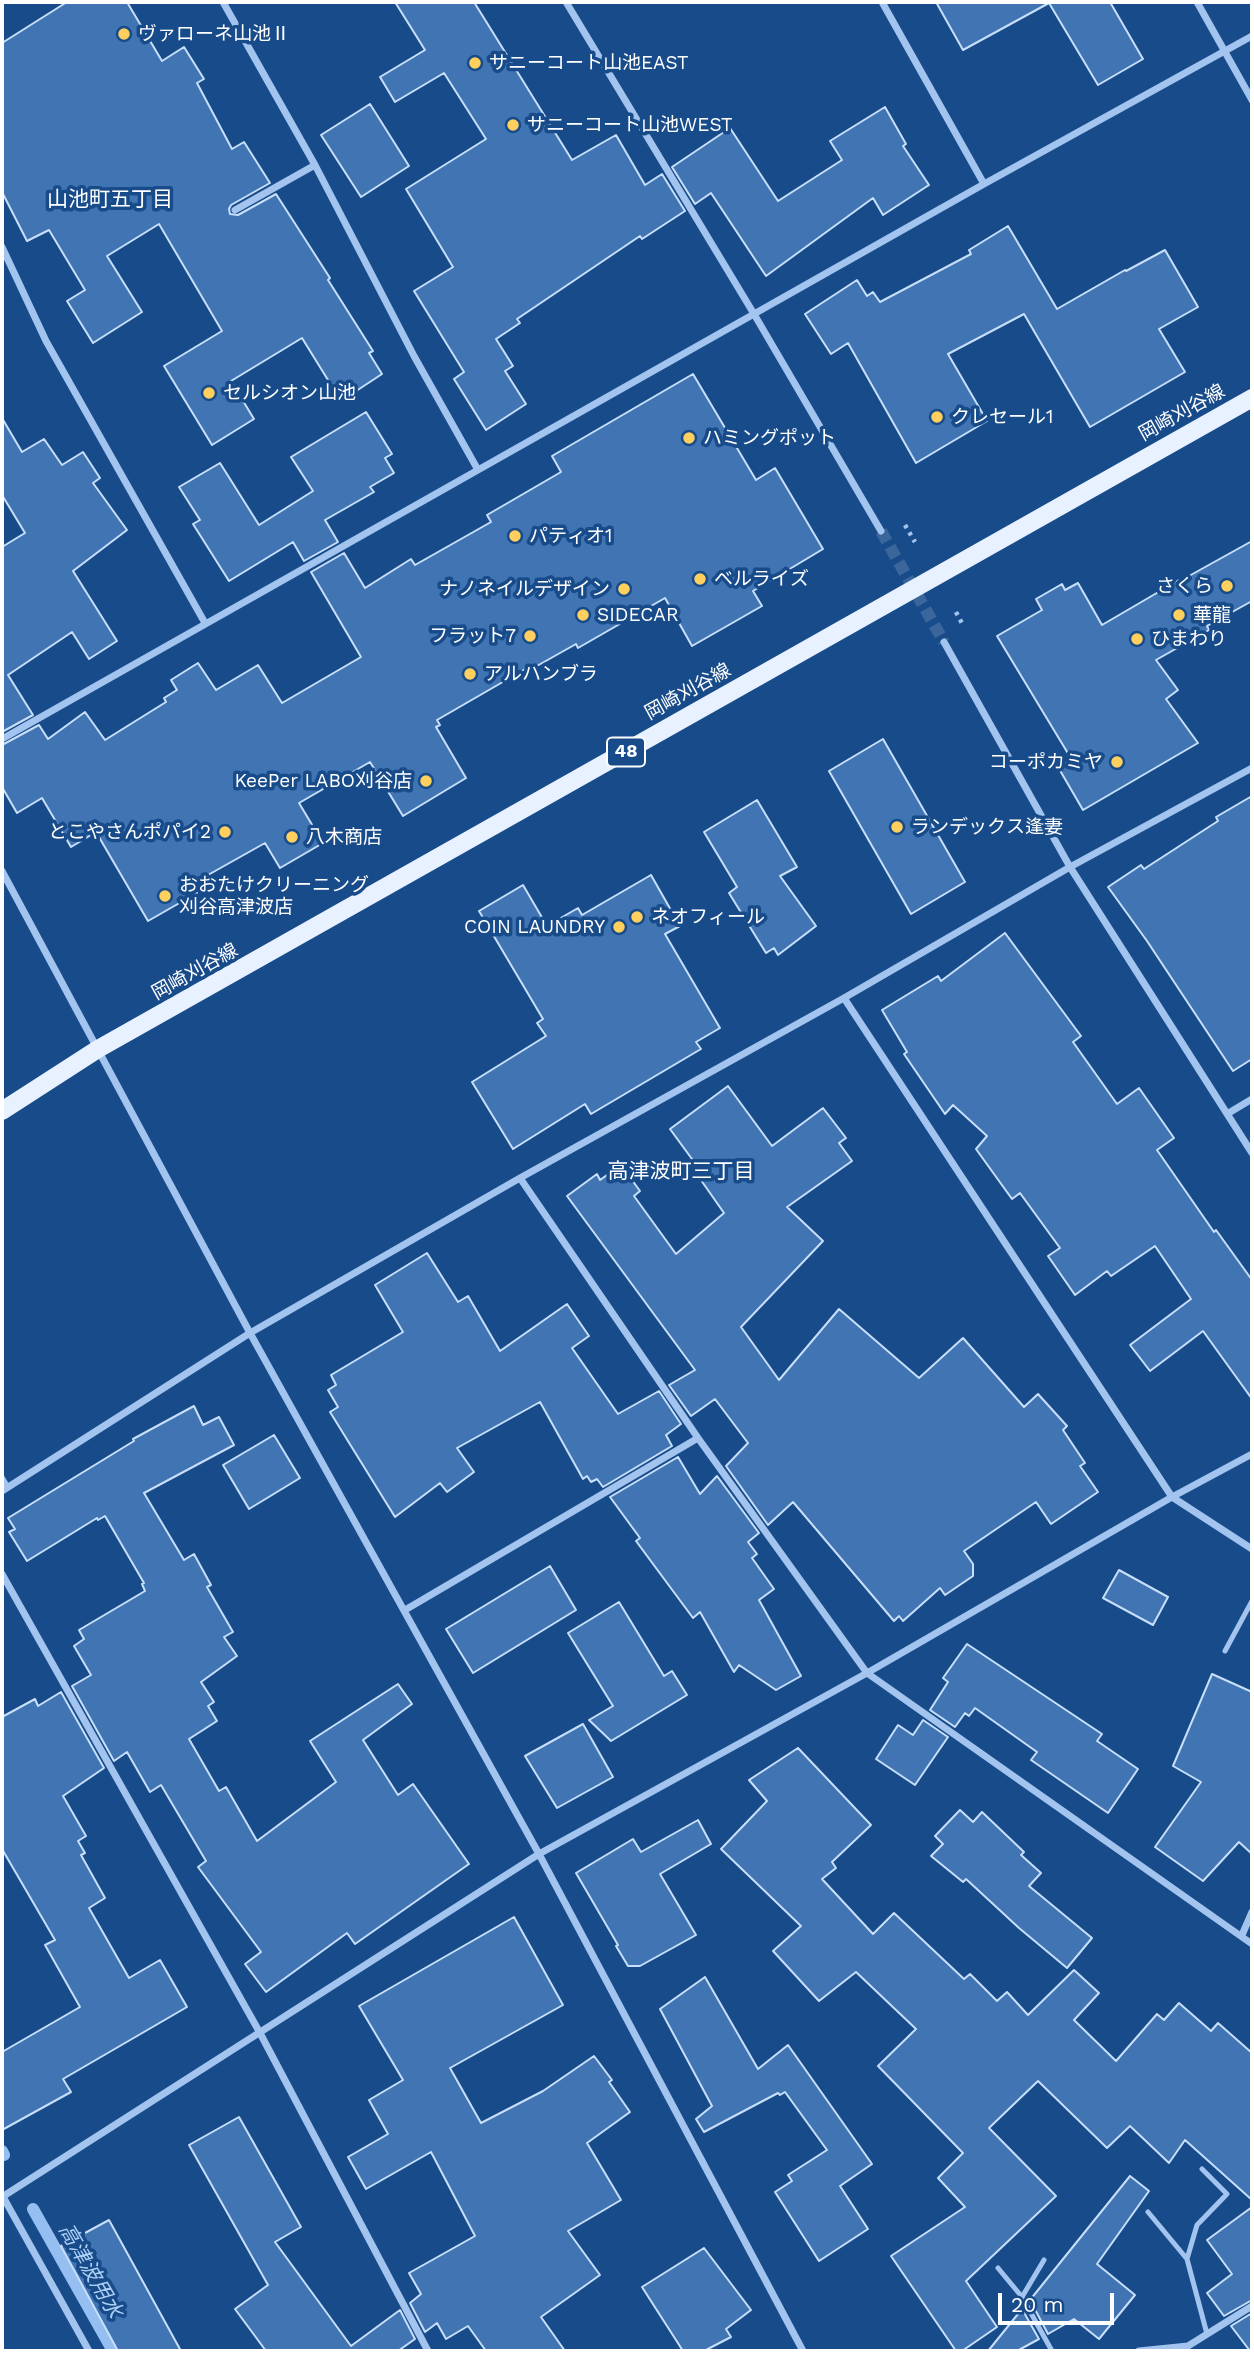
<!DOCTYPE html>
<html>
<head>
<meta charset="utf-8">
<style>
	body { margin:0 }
	#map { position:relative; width:1254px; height:2353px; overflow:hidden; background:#184b8a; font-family:"Work Sans",sans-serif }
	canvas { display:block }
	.frame { position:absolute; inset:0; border:4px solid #fff; pointer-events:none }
	.scale { position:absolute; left:998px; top:2293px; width:116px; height:32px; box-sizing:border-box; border:4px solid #fff; border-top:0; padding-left:9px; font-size:21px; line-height:24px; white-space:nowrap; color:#fff; -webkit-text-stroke:5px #184b8a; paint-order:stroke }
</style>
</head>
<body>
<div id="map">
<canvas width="1254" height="2353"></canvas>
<div class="frame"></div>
<div class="scale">20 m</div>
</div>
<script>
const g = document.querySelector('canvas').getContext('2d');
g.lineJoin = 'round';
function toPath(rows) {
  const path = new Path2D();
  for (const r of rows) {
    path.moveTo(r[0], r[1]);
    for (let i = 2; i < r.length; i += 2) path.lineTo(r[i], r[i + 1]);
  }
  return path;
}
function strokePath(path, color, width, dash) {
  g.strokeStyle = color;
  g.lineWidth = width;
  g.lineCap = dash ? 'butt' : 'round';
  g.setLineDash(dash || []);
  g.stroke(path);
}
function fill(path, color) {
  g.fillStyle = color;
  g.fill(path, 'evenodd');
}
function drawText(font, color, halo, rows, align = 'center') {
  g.font = font + ' "Work Sans","Noto Sans JP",sans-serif';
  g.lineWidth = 7;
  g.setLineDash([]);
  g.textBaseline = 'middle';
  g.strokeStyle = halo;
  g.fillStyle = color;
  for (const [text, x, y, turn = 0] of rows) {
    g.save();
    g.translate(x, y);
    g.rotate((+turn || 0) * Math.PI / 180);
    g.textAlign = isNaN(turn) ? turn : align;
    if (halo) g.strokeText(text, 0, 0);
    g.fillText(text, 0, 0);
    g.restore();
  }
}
strokePath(toPath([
	[2,2151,4,2155],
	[33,2209,113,2351]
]), '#94bff0', 12);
const building = toPath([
	[67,2,127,2,162,61,184,47,204,79,197,83,232,149,244,142,270,183,231,205,229,209,230,214,238,215,276,194,330,278,328,280,373,351,369,353,382,374,341,401,302,338,231,381,254,419,212,445,164,366,222,331,159,224,107,256,142,312,93,343,67,301,85,290,49,230,27,241,2,192,2,43,67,2],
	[395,2,474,2,572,160,616,135,645,185,662,174,685,211,642,239,640,236,517,319,520,323,496,339,513,366,505,371,526,404,486,430,454,379,464,372,414,291,453,267,406,189,486,139,444,73,395,102,380,77,425,50,395,2],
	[936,2,1110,2,1143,59,1098,85,1049,3,963,50,936,2],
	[370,104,409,166,361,197,321,135,370,104],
	[885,107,906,144,903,146,929,185,883,215,873,198,766,276,711,193,695,204,672,167,730,128,778,201,842,160,830,141,885,107],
	[1008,226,1057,309,1125,270,1126,271,1165,250,1198,307,1159,329,1185,372,1090,427,1024,314,948,354,987,421,916,463,848,343,831,354,805,314,857,280,867,296,873,292,880,302,971,254,969,250,1008,226],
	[693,374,756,480,775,468,823,549,753,591,762,606,692,646,665,598,578,648,576,644,528,671,527,668,437,720,440,725,436,727,466,778,403,816,370,762,299,803,323,843,280,868,265,843,192,884,197,893,148,921,96,832,71,847,42,798,17,813,2,787,2,745,39,725,48,739,85,712,105,740,166,702,164,698,177,690,171,680,198,663,216,690,258,665,282,703,361,657,311,572,344,553,365,588,411,559,415,565,491,522,487,515,561,472,552,456,693,374],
	[366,412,392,454,385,458,394,473,370,487,374,492,325,520,338,542,304,561,293,542,229,581,193,524,200,520,179,487,220,463,259,525,313,491,291,457,366,412],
	[2,418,22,452,44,439,62,465,83,452,100,478,93,483,127,530,73,571,117,641,89,659,72,632,8,675,33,715,2,732,2,547,25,533,2,495,2,418],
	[1252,541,1252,601,1207,626,1209,630,1156,660,1178,690,1166,699,1198,743,1083,810,1058,767,1072,760,997,636,1042,610,1036,599,1062,584,1065,590,1078,583,1102,625,1179,580,1180,581,1252,541],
	[883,739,965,882,911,914,829,771,883,739],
	[1252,796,1252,1059,1233,1071,1147,941,1108,887,1141,865,1144,869,1218,821,1216,817,1252,796],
	[757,800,797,867,780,876,816,926,778,955,774,948,766,953,729,893,737,887,704,832,757,800],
	[651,875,680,926,665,934,720,1028,696,1042,701,1049,591,1114,585,1104,513,1149,472,1082,546,1036,537,1023,543,1019,479,911,523,885,547,926,578,908,582,915,651,875],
	[1005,933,1081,1036,1073,1042,1117,1104,1139,1088,1174,1138,1157,1150,1214,1232,1216,1230,1252,1280,1252,1399,1203,1331,1150,1371,1130,1345,1191,1299,1155,1246,1111,1276,1107,1271,1075,1295,1048,1256,1060,1248,1020,1193,1012,1199,976,1149,987,1136,953,1105,945,1114,904,1054,907,1052,882,1010,938,976,941,981,1005,933],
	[728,1086,772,1146,823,1108,846,1138,839,1143,852,1161,787,1207,823,1241,741,1327,779,1380,839,1309,919,1378,963,1338,1024,1407,1038,1394,1067,1426,1063,1430,1085,1463,1080,1466,1098,1492,1051,1524,1036,1502,964,1551,973,1564,973,1576,945,1595,940,1588,903,1621,899,1616,894,1621,793,1502,768,1525,726,1466,748,1443,715,1399,691,1416,669,1385,695,1370,567,1196,597,1174,600,1180,621,1165,640,1191,634,1196,676,1254,724,1213,696,1173,700,1170,670,1129,728,1086],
	[427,1253,458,1302,468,1296,500,1351,567,1304,589,1336,572,1348,618,1414,659,1391,681,1424,666,1435,672,1446,603,1487,597,1479,591,1482,587,1476,583,1479,540,1402,457,1448,474,1472,447,1492,440,1483,395,1517,330,1412,338,1407,328,1390,336,1385,331,1375,403,1332,375,1285,427,1253],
	[194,1406,203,1425,219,1417,234,1445,144,1493,184,1560,194,1554,211,1585,207,1587,233,1632,224,1637,237,1656,201,1682,214,1702,208,1706,217,1721,189,1739,219,1791,226,1787,257,1841,336,1782,310,1741,398,1684,412,1704,363,1740,398,1795,413,1784,469,1864,355,1944,347,1933,266,1992,245,1964,261,1952,198,1867,206,1861,161,1785,150,1792,127,1752,114,1761,72,1686,91,1675,74,1646,84,1639,79,1630,145,1591,142,1584,144,1583,105,1516,98,1520,97,1518,27,1561,9,1532,15,1529,8,1518,134,1441,133,1439,194,1406],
	[274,1435,300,1478,249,1509,223,1465,274,1435],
	[678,1457,700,1494,717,1476,759,1533,748,1542,757,1554,752,1558,774,1589,759,1600,801,1676,776,1690,739,1665,734,1672,700,1612,693,1618,636,1541,640,1538,610,1497,678,1457],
	[550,1566,576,1610,473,1673,446,1629,550,1566],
	[1119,1570,1168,1597,1153,1625,1103,1598,1119,1570],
	[619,1602,664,1676,672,1671,687,1695,611,1741,589,1720,613,1706,568,1633,619,1602],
	[967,1644,1102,1734,1097,1741,1138,1769,1108,1813,1031,1760,1037,1752,975,1708,969,1716,965,1713,955,1727,930,1710,948,1682,943,1678,967,1644],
	[1212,1674,1252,1692,1252,1854,1239,1842,1203,1881,1155,1847,1201,1782,1173,1766,1212,1674],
	[61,1692,104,1768,63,1796,86,1836,78,1841,85,1853,81,1855,105,1898,89,1908,129,1978,160,1960,187,2007,63,2079,71,2092,2,2130,2,2052,80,2007,45,1945,55,1940,2,1849,2,1717,35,1699,38,1706,61,1692],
	[923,1720,948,1737,915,1785,876,1759,898,1725,913,1735,923,1720],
	[583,1724,613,1777,557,1808,525,1756,583,1724],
	[798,1748,871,1825,832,1862,836,1868,822,1879,873,1934,894,1913,964,1979,970,1974,997,2001,1007,1992,1028,2015,1074,1970,1099,1993,1074,2020,1116,2061,1157,2014,1164,2020,1179,2003,1211,2031,1218,2023,1252,2053,1252,2200,1185,2140,1169,2163,1130,2126,1107,2148,1038,2081,989,2128,1056,2196,966,2281,997,2327,962,2351,956,2351,891,2256,965,2207,938,2178,963,2153,878,2066,916,2029,856,1972,819,2001,773,1951,801,1926,721,1849,767,1801,749,1780,798,1748],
	[960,1810,973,1822,982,1812,1024,1852,1021,1855,1041,1873,1029,1886,1092,1938,1067,1968,1019,1928,966,1879,963,1882,931,1856,943,1844,935,1836,960,1810],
	[698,1820,711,1844,660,1874,696,1935,640,1966,628,1966,616,1946,618,1945,576,1873,633,1839,641,1852,698,1820],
	[514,1917,563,2005,450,2068,481,2123,543,2091,594,2056,612,2080,609,2082,630,2112,587,2143,621,2200,568,2231,600,2275,541,2317,565,2351,486,2351,468,2326,446,2339,437,2323,425,2332,410,2303,421,2294,409,2273,475,2236,431,2152,366,2189,348,2157,388,2134,369,2100,403,2080,359,2006,514,1917],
	[705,1977,758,2069,788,2045,872,2164,840,2186,868,2229,819,2261,775,2192,792,2181,788,2175,827,2150,785,2092,780,2095,778,2093,704,2132,696,2119,712,2106,660,2009,705,1977],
	[239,2117,301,2227,275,2242,351,2346,400,2310,415,2339,398,2351,266,2351,235,2309,268,2285,189,2145,239,2117],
	[1130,2176,1149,2191,1097,2264,1135,2295,1099,2339,1074,2319,1048,2334,1030,2300,1130,2176],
	[1252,2207,1252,2300,1224,2316,1207,2293,1232,2274,1207,2240,1252,2207],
	[109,2220,181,2351,118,2351,61,2246,109,2220],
	[704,2248,751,2310,726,2329,731,2337,704,2351,683,2351,642,2287,704,2248],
	[1022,2309,1039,2339,1017,2351,988,2351,1022,2309],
	[1252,2313,1252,2351,1250,2351,1231,2326,1252,2313]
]);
fill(building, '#4174b3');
strokePath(building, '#c7dffa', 2);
strokePath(toPath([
	[881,531,944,642]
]), '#3b669c', 12, [12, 6]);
strokePath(toPath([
	[905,525,915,542],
	[956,612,964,627]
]), '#a2c4ee', 4.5, [3.5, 5]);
strokePath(toPath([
	[2,1477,8,1487],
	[1225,1651,1252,1601],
	[1202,2169,1227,2194,1197,2225,1187,2259,1207,2334],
	[1148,2212,1187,2259],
	[998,2268,1022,2297,1052,2351],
	[1022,2297,1044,2260]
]), '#a2c4ee', 5);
strokePath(toPath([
	[223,2,315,165,414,356,478,470],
	[566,2,754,314,881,531],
	[882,2,984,184],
	[1197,2,1252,100],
	[235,210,315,165],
	[2,247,46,341,205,623],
	[944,642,1070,867,1252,1153],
	[2,739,984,184,1252,36],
	[2,871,250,1333,539,1854,803,2351],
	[844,998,1172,1497,1252,1549],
	[1227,1114,1252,1099],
	[520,1178,698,1438,867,1673,1252,1944],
	[2,1491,250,1333,520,1178,844,998,1070,867,1252,768],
	[2,1574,260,2033,428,2351],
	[405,1610,698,1438],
	[1242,1935,1252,1912],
	[2,2195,89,2351],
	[2,2197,539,1854,867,1673,1172,1497,1252,1454],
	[1139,2351,1188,2346,1252,2306]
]), '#a2c4ee', 7);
strokePath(toPath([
	[2,1111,98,1049,1252,398]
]), '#e8f1ff', 18);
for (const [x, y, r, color] of [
	[124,34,7,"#ffd05e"],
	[475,63,7,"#ffd05e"],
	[513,125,7,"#ffd05e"],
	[209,393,7,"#ffd05e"],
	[937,417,7,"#ffd05e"],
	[689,438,7,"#ffd05e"],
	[515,536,7,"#ffd05e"],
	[700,579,7,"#ffd05e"],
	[1227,586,7,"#ffd05e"],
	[624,589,7,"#ffd05e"],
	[583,615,7,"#ffd05e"],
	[1179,615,7,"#ffd05e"],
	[530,636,7,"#ffd05e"],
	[1137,639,7,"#ffd05e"],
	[470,674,7,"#ffd05e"],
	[1117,762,7,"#ffd05e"],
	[426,781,7,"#ffd05e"],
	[897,827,7,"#ffd05e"],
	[225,832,7,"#ffd05e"],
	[292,837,7,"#ffd05e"],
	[165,896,7,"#ffd05e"],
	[637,917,7,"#ffd05e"],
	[619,927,7,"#ffd05e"]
]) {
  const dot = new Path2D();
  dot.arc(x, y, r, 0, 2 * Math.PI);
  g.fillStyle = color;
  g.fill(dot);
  strokePath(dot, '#184b8a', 2.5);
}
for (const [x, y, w] of [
	[626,752,38]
]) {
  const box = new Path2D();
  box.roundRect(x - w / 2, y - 14.5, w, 29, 5);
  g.fillStyle = '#184b8a';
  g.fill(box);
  strokePath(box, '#fff', 2);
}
drawText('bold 18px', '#fff', null, [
	["48",626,752]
]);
drawText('19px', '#fff', '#184b8a', [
	["ヴァローネ山池Ⅱ",138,34],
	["サニーコート山池EAST",489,63],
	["サニーコート山池WEST",527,125],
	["セルシオン山池",223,393],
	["クレセール1",951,417],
	["ハミングポット",703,438],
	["パティオ1",529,536],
	["ベルライズ",714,579],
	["さくら",1213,586,"right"],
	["ナノネイルデザイン",610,589,"right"],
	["SIDECAR",597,615],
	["華龍",1193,615],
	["フラット7",516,636,"right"],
	["ひまわり",1151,639],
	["アルハンブラ",484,674],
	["コーポカミヤ",1103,762,"right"],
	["KeePer LABO刈谷店",412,781,"right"],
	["ランデックス逢妻",911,827],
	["とこやさんポパイ2",211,832,"right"],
	["八木商店",306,837],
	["おおたけクリーニング",179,885],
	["刈谷高津波店",179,907],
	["ネオフィール",651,917],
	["COIN LAUNDRY",605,927,"right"]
], 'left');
drawText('19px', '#fff', '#184b8a', [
	["岡崎刈谷線",1182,413,-29],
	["岡崎刈谷線",688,692,-29],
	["岡崎刈谷線",195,972,-29]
]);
drawText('21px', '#fff', '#184b8a', [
	["山池町五丁目",110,200],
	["高津波町三丁目",681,1172]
]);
drawText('italic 21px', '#adcff5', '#184b8a', [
	["高津波用水",90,2271,60]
]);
</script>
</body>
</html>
